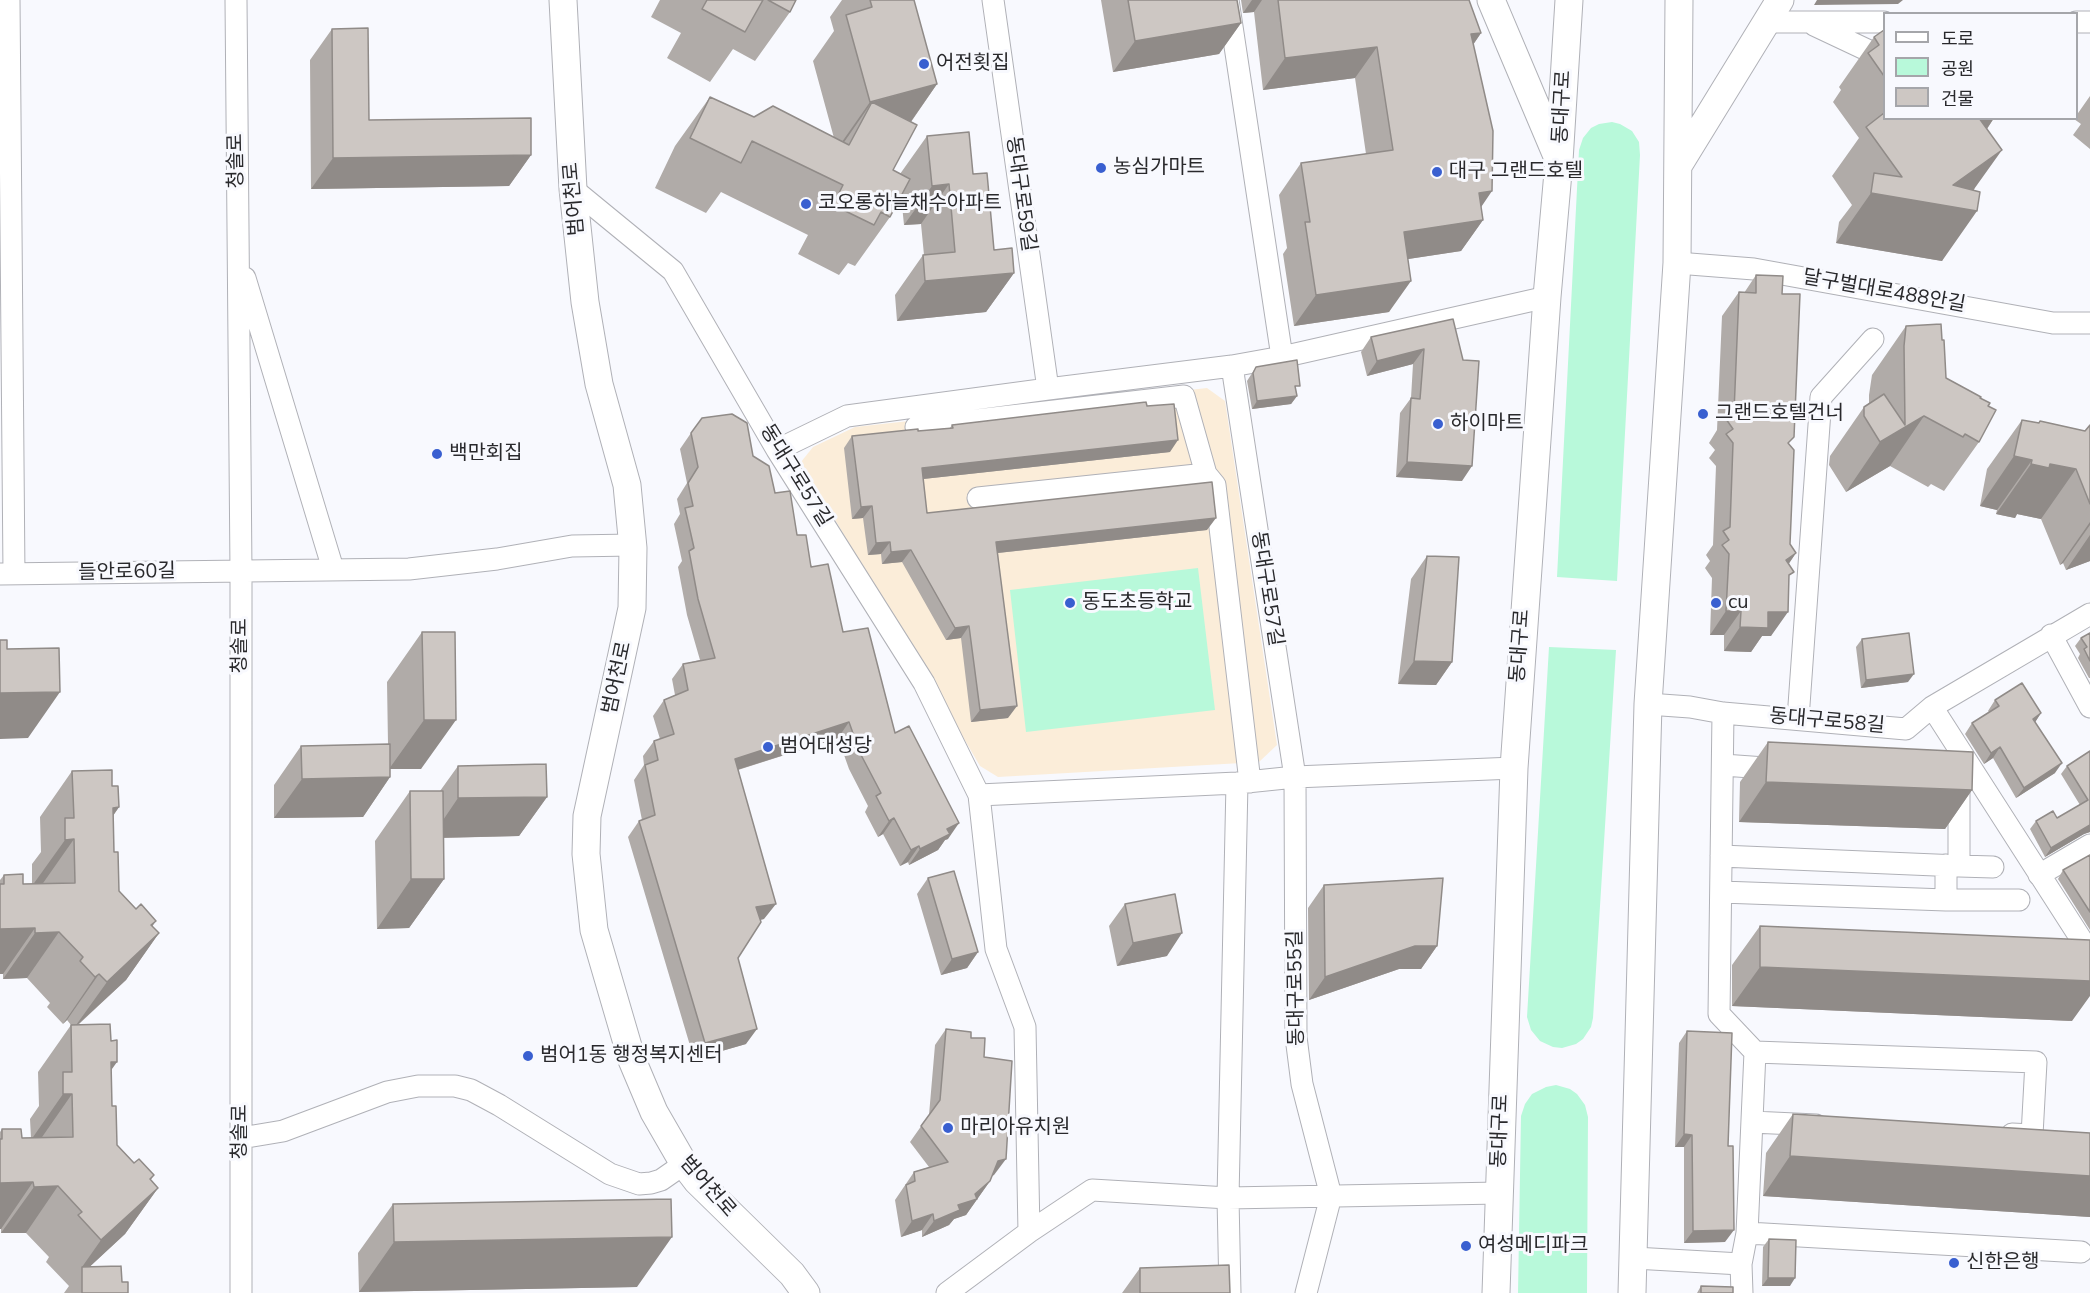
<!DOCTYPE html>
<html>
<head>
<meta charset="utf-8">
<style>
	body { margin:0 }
	#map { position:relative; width:2090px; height:1293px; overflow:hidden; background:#f8f9fe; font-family:"Nunito Sans","Noto Sans KR",sans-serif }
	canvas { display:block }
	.legend { position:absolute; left:1883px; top:12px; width:195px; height:108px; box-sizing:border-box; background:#f8f9fe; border:2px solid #a5a6aa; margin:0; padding:8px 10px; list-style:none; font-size:18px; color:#29292c }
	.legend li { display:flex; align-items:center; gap:12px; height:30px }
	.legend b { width:30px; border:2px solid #a5a6aa }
</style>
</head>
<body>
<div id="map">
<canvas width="2090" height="1293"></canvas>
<ul class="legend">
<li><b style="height:8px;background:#fff"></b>도로</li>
<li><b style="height:16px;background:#b8f9da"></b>공원</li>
<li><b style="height:16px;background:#cdc7c3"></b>건물</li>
</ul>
</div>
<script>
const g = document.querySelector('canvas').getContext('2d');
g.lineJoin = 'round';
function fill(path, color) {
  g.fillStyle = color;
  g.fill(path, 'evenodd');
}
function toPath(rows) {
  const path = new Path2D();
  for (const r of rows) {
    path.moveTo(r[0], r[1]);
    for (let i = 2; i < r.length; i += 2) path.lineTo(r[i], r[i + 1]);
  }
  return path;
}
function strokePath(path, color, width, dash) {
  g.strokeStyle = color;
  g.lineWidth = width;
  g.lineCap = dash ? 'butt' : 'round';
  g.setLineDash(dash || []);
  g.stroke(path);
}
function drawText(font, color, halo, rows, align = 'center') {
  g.font = font + ' "Nunito Sans","Noto Sans KR",sans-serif';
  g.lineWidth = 6;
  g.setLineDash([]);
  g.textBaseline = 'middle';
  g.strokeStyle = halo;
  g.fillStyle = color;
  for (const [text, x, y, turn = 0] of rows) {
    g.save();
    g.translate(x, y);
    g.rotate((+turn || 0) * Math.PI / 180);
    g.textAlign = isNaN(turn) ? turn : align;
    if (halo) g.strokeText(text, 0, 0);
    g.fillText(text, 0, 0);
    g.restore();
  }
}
fill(toPath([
	[1207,388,1225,401,1277,745,1259,762,998,777,980,766,801,462,813,447,855,427]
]), '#fbedd9');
fill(toPath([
	[1612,122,1620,124,1632,131,1639,142,1640,155,1617,581,1557,577,1579,150,1583,138,1591,128,1599,124],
	[1198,568,1215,710,1026,732,1010,590],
	[1549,647,1616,650,1593,1018,1591,1027,1583,1039,1576,1044,1562,1048,1553,1047,1540,1041,1531,1030,1527,1017],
	[1556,1085,1570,1089,1577,1094,1585,1105,1588,1117,1587,1293,1518,1293,1521,1116,1525,1104,1532,1094,1546,1087]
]), '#b8f9da');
const minor = toPath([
	[9,0,14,574],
	[236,0,241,571,241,1293],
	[993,0,1048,389],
	[1228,0,1282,357],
	[1765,22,1884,22],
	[2076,22,2090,22],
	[1814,25,1884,58],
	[573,189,673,271,777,450,924,683,979,795,1237,783,1295,777,1514,768],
	[1677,263,1754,269,2053,323,2090,323],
	[245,278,333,569],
	[1232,366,1295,777,1296,1037,1302,1084,1331,1196,1306,1293],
	[916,427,1184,396,1206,474,1215,485,1250,782],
	[777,450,847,416,1048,389,1232,366,1282,357,1547,297],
	[978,498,1206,474],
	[0,574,409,569,497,559,572,546,633,545],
	[2051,635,2090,707],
	[1648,704,1690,707,1723,713,1906,729,1932,707,2090,614],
	[1932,707,2090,953],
	[1723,713,1719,1014,1755,1052,1747,1233],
	[1798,719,1821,397,1873,339],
	[1723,765,1779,769],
	[1959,781,1959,866,1993,867],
	[979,795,996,949,1025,1027,1029,1232],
	[1721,856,1959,866],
	[2039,875,2090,845],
	[1721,892,1946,900,1946,865],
	[1946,900,2019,900],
	[1755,1052,2036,1062,2032,1135,2012,1134],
	[1752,1122,1816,1125],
	[241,1138,283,1131,387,1092,418,1086,455,1086,471,1090,499,1105,610,1174,639,1184,651,1183,661,1180,684,1164],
	[1634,1258,1741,1264,1747,1233,2081,1252],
	[1741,1264,1742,1293],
	[947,1293,1029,1232,1092,1190,1228,1198,1499,1193],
	[1230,1293,1228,1198,1237,783]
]);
const major = toPath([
	[563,0,573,189,585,302,599,384,627,485,633,548,632,608,587,816,586,854,594,930,632,1060,654,1112,684,1164,697,1181,792,1274,806,1293],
	[1491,0,1557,156],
	[1678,166,1780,0],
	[1496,1293,1514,768,1547,297,1559,161,1569,0],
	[1632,1293,1648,704,1677,263,1679,0]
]);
strokePath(minor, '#b0b1b7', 23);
strokePath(major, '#b0b1b7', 29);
strokePath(minor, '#fff', 21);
strokePath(major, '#fff', 27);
fill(toPath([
	[660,0,796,0,790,12,755,61,733,49,710,82,667,58,681,33,651,17],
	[842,0,914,0,937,84,911,122,893,170,900,174,927,136,973,174,994,250,1014,273,986,312,897,321,895,295,923,255,924,255,921,224,904,225,901,195,890,217,855,266,848,263,839,275,798,254,808,235,721,192,706,213,655,188,675,146,710,97,754,117,834,138,813,61,834,31,830,17],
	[1101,0,1237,0,1241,23,1219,54,1113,72],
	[1241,0,1469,0,1481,33,1473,45,1481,207,1483,220,1461,251,1408,259,1389,312,1294,326,1283,254,1287,248,1279,195,1301,163,1366,154,1355,78,1263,90,1254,12,1243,13],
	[332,29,369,120,531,155,509,186,311,189,310,60],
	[1884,30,1884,118,1994,118,1987,129,1974,190,1942,261,1836,243,1839,222,1852,205,1832,176,1859,138,1833,102,1841,90,1839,87,1874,37],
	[2090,96,2090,149,2073,135,2081,124,2074,119,2076,118,2076,116],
	[1756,275,1782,294,1789,445,1790,544,1796,553,1788,564,1789,579,1771,636,1762,636,1751,652,1724,651,1724,635,1710,635,1712,578,1705,568,1710,561,1706,555,1713,545,1716,466,1709,458,1715,450,1709,443,1717,430,1722,316,1739,292,1744,293],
	[1453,319,1462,481,1396,477,1400,413,1411,398,1413,364,1367,376,1361,352,1371,337],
	[1906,326,1942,340,1946,378,1980,398,1988,406,1979,442,1944,491,1931,484,1928,487,1890,466,1846,492,1829,465,1830,456,1864,407,1869,403,1869,395,1872,375],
	[1256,367,1297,396,1291,404,1252,409,1247,381],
	[1147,406,1170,452,923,479,927,513,1207,530,998,553,1008,718,971,722,961,638,946,640,902,562,882,564,881,554,868,555,863,518,852,519,844,448,852,436,918,431,950,428,952,425],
	[2022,420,2038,423,2040,421,2085,431,2090,425,2090,561,2066,570,2063,563,2060,565,2041,519,2017,514,2015,518,1996,514,1997,510,1980,506,1987,469],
	[691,433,753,456,775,493,797,535,843,632,948,839,945,840,938,850,909,865,908,862,900,866,883,834,878,837,865,812,868,806,849,769,838,738,738,770,764,919,760,920,738,958,746,1044,694,1059,628,837,639,821,642,820,634,780,644,765,643,756,654,741,660,739,653,716,664,700,675,695,672,679,683,664,700,660,687,615,678,567,682,561,674,524,680,514,677,499,687,483,680,449],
	[1427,556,1452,662,1436,685,1398,684,1411,579],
	[422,632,455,632,421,769,390,769,390,777,363,817,274,818,274,785,301,746,388,744,387,682],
	[2090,633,2090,678,2089,678,2078,658,2080,654,2075,646,2081,638],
	[1862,639,1908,682,1861,688,1856,647],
	[1995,700,2041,713,2035,722,2055,773,2016,798,1993,758,1984,764,1965,734,1972,723,1989,712,1988,711],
	[1768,742,1972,790,1945,829,1739,822,1740,782],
	[2090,751,2090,832,2084,834,2045,857,2030,829,2036,821,2057,818,2080,805,2061,774,2067,766],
	[458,766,547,797,519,836,443,838,444,879,409,928,377,929,375,841,410,791,440,791],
	[72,771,112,786,119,807,113,816,114,852,119,891,159,933,126,980,78,1025,111,1070,112,1106,117,1145,158,1188,125,1234,89,1267,122,1282,128,1293,64,1293,69,1286,46,1262,49,1257,26,1233,1,1233,1,1229,0,1229,0,1132,2,1129,22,1138,31,1138,30,1119,39,1106,38,1072,71,1025,67,1020,63,1024,47,1007,50,1003,27,978,3,979,3,974,0,974,0,880,4,875,23,884,32,884,32,864,41,852,40,817],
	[2090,855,2090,930,2058,879,2063,870],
	[928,878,978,952,967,968,941,975,917,894],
	[1324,885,1437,946,1421,969,1399,969,1309,1000,1308,908],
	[1125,904,1167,956,1117,966,1109,926],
	[1760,926,2072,1021,1732,1006,1732,965],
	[946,1029,971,1038,984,1057,994,1175,992,1176,990,1181,966,1215,954,1219,949,1225,922,1237,922,1230,901,1237,895,1200,914,1172,929,1167,910,1142,929,1115,935,1045],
	[1687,1031,1725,1242,1684,1243,1684,1147,1675,1147,1679,1043],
	[1793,1114,2090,1133,2090,1217,1763,1196,1766,1153],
	[393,1204,637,1287,359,1292,358,1253],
	[1769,1239,1790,1286,1762,1286,1763,1247],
	[1140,1268,1230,1293,1122,1293],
	[1701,1286,1733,1293,1697,1293]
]), '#b0aba8');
fill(toPath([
	[1252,0,1262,0,1254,12,1243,13],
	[1817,0,1903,0,1898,4,1814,5],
	[1241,23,1219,54,1113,72,1135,41],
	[1481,33,1459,65,1471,34],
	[1377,47,1355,78,1263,90,1285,58],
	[937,84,905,130,872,102],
	[870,102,872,102,840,148,837,149],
	[1974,118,1994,118,1982,136],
	[2002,150,1967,199,1977,211,1942,261,1836,243,1871,193,1953,185],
	[531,155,509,186,311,189,333,158],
	[949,184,921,224,904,225,932,186],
	[1492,191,1471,222,1483,220,1461,251,1382,263,1404,232,1479,193],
	[1014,273,986,312,897,321,925,281],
	[1411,281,1389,312,1294,326,1316,295],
	[1424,349,1413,364,1367,376,1377,361],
	[1297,396,1291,404,1252,409,1257,401],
	[1924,416,1890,466,1846,492,1880,442],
	[1178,440,1170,452,914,480,922,468],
	[2014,456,2032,460,1997,510,1980,506],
	[1407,462,1472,466,1462,481,1396,477],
	[2031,464,2050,464,2076,469,2041,519,2017,514,2015,518,1996,514],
	[872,506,863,518,852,519,861,507],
	[1216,518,1207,530,988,554,996,542],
	[2090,522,2090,525,2063,563,2060,565],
	[2090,535,2090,561,2066,570],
	[890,542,881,554,868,555,876,543],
	[911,550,902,562,882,564,891,552],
	[1796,553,1780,577,1786,560],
	[1726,611,1741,611,1724,635,1710,635],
	[1768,612,1788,612,1771,636,1762,636,1751,652,1724,651,1740,627],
	[969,626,961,638,946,640,955,628],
	[1414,661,1452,662,1436,685,1398,684],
	[1914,674,1908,682,1861,688,1866,680],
	[60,692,28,738,0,739,0,693],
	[1017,706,1008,718,971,722,980,710],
	[2041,713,2034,724,2033,719],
	[424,720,456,720,421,769,389,769],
	[849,722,838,738,724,774,735,759],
	[2000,747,1993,758,1984,764,1991,753],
	[2062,763,2055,773,2016,798,2024,788],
	[390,777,363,817,274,818,302,779],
	[1766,782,1972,790,1945,829,1739,822],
	[547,797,519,836,431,838,458,798],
	[119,807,86,854,113,808],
	[894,818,883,834,878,837,889,821],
	[959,823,948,839,945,840,938,850,909,865,920,849,947,829],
	[2090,825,2090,832,2084,834,2045,857,2051,848],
	[74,839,41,886,32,886,65,840],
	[919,846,908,862,900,866,911,850],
	[411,879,444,879,409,928,377,929],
	[776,904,764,919,745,923,756,907],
	[156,921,126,964,159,933,126,980,74,1028,107,982,151,925],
	[35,928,3,974,0,974,0,929],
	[59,932,27,978,3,979,35,933],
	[1182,933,1167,956,1117,966,1133,943],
	[1415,946,1437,946,1421,969,1399,969,1309,1000,1325,977],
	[978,952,967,968,941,975,952,959],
	[1760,967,2090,981,2090,996,2072,1021,1732,1006],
	[99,974,67,1020,63,1024,95,977],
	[757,1029,746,1044,694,1059,705,1043],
	[111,1062,117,1062,84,1108],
	[63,1094,72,1094,40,1140,31,1140],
	[1684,1134,1692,1135,1684,1147,1675,1147],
	[1790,1156,2090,1176,2090,1217,1763,1196],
	[1006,1159,994,1175,987,1177,998,1161],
	[154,1175,124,1218,158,1188,125,1234,82,1274,82,1267,101,1240,150,1179],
	[990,1181,966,1215,954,1219,949,1225,922,1237,934,1221,975,1194],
	[33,1182,1,1229,0,1229,0,1183],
	[58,1186,26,1233,1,1233,34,1187],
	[933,1214,922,1230,901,1237,912,1221],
	[1734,1230,1725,1242,1684,1243,1693,1231],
	[672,1237,637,1287,359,1292,394,1242],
	[1768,1278,1795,1278,1790,1286,1762,1286]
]), '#908b88');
const building = toPath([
	[707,0,763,0,745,32,702,9,707,0],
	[768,0,796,0,790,12,768,0],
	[870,0,914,0,937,84,870,102,846,15,872,7,870,0],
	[1128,0,1237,0,1241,23,1135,41,1128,0],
	[1278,0,1469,0,1481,33,1471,34,1493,131,1492,191,1479,193,1483,220,1404,232,1411,281,1316,295,1305,222,1310,222,1301,163,1393,150,1377,47,1285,58,1278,0],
	[368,28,369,120,531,118,531,155,333,158,332,29,368,28],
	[1884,30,1884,76,1868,53,1879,45,1874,37,1884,30],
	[710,97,754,117,773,106,849,145,872,102,917,125,893,170,910,179,890,217,881,212,874,225,833,205,843,185,752,141,741,163,690,138,710,97],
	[1884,113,1884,118,1979,118,2002,150,1953,185,1980,192,1977,211,1871,193,1874,173,1902,177,1866,127,1884,113],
	[969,132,973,174,987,173,994,250,1012,248,1014,273,925,281,923,255,955,252,949,184,932,186,927,136,969,132],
	[1756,275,1783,276,1782,294,1800,294,1794,437,1788,443,1794,450,1790,544,1796,553,1786,560,1794,572,1789,575,1788,612,1768,612,1768,628,1740,627,1741,611,1726,611,1729,554,1722,545,1729,540,1723,531,1730,527,1733,443,1726,434,1733,429,1726,419,1734,412,1739,292,1756,293,1756,275],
	[1453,319,1463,360,1479,361,1472,466,1407,462,1411,398,1420,399,1424,349,1377,361,1371,337,1453,319],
	[1941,324,1942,340,1944,340,1946,378,1981,397,1980,398,1990,403,1988,406,1996,410,1979,442,1965,434,1963,437,1924,416,1880,442,1864,416,1864,407,1884,394,1905,425,1904,346,1906,326,1941,324],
	[1297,360,1300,386,1295,386,1297,396,1257,401,1253,373,1256,367,1297,360],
	[1146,402,1147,406,1174,404,1178,440,922,468,927,513,1212,482,1216,518,996,542,1017,706,980,710,969,626,955,628,911,550,891,552,890,542,876,543,872,506,861,507,852,436,918,429,918,431,953,428,952,425,1146,402],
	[732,414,747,423,753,456,769,466,775,493,790,491,797,535,806,535,811,567,828,564,843,632,868,628,895,733,909,726,959,823,947,829,950,834,920,849,919,846,911,850,894,818,889,821,876,796,881,793,860,753,849,722,735,759,776,904,756,907,761,922,738,958,757,1029,705,1043,639,821,655,815,645,765,658,760,654,741,674,734,664,700,688,690,683,664,715,658,698,599,689,551,694,548,685,508,693,506,688,483,698,467,691,433,702,418,732,414],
	[2022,420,2039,423,2040,421,2085,431,2090,425,2090,504,2076,469,2050,464,2049,468,2031,464,2032,460,2014,456,2022,420],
	[1427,556,1459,557,1452,662,1414,661,1427,556],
	[422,632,455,632,456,720,424,720,422,632],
	[1909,633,1914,674,1866,680,1862,639,1909,633],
	[2090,633,2090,661,2084,649,2087,647,2081,638,2090,633],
	[0,640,7,640,7,649,59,648,60,692,0,693,0,640],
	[2022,683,2041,713,2033,719,2062,763,2024,788,2000,747,1991,753,1972,723,1999,706,1995,700,2022,683],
	[1768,742,1973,752,1972,790,1766,782,1768,742],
	[390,744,390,777,302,779,301,746,390,744],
	[2090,751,2090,825,2051,848,2036,821,2053,811,2057,818,2088,800,2067,766,2090,751],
	[546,764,547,797,458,798,458,766,546,764],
	[112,770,112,786,118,786,119,807,113,808,114,852,118,852,119,891,136,909,141,904,156,921,151,925,159,933,107,982,99,974,95,977,80,961,83,957,59,932,35,933,35,928,0,929,0,884,4,884,4,875,23,874,23,884,75,883,74,839,65,840,65,818,74,818,72,771,112,770],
	[410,791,443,791,444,879,411,879,410,791],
	[2090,855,2090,912,2063,870,2090,855],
	[954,871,978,952,952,959,928,878,954,871],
	[1443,878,1437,946,1415,946,1325,977,1324,885,1443,878],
	[1175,894,1182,933,1133,943,1125,904,1175,894],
	[1760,926,2090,940,2090,981,1760,967,1760,926],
	[110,1024,111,1041,117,1040,117,1062,111,1062,112,1106,116,1106,117,1145,134,1163,139,1159,154,1175,150,1179,158,1188,101,1240,78,1215,82,1212,58,1186,34,1187,33,1182,0,1183,0,1139,2,1139,2,1129,21,1129,22,1138,73,1137,72,1094,63,1094,63,1072,72,1072,71,1025,110,1024],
	[946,1029,971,1032,971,1038,985,1038,984,1057,1012,1061,1006,1159,998,1161,990,1181,975,1194,977,1199,958,1205,960,1210,934,1221,933,1214,912,1221,906,1185,915,1181,914,1172,948,1162,921,1126,940,1100,946,1029],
	[1687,1031,1732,1033,1728,1146,1733,1146,1734,1230,1693,1231,1692,1135,1684,1134,1687,1031],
	[1793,1114,2090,1133,2090,1176,1790,1156,1793,1114],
	[671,1199,672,1237,394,1242,393,1204,671,1199],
	[1769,1239,1796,1240,1795,1278,1768,1278,1769,1239],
	[1229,1265,1230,1293,1140,1293,1140,1268,1229,1265],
	[121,1266,122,1282,128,1282,128,1293,82,1293,82,1267,121,1266],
	[1701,1286,1733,1287,1733,1293,1701,1293,1701,1286]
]);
fill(building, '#cdc7c3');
strokePath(building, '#908b88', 1.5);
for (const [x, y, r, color] of [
	[924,64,6,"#395fd0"],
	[1101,168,6,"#395fd0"],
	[1437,172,6,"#395fd0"],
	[806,204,6,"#395fd0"],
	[1703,414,6,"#395fd0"],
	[1438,424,6,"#395fd0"],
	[437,454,6,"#395fd0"],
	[1070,603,6,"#395fd0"],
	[1716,603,6,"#395fd0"],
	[768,747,6,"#395fd0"],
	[528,1056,6,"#395fd0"],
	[948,1128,6,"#395fd0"],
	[1466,1246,6,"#395fd0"],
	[1954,1263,6,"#395fd0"]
]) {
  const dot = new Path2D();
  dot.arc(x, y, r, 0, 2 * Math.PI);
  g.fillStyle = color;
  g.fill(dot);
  strokePath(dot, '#f8f9fe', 2);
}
drawText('20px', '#29292c', '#f8f9fe', [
	["어전횟집",936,64],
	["농심가마트",1113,168],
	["대구 그랜드호텔",1449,172],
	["코오롱하늘채수아파트",818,204],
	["그랜드호텔건너",1715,414],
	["하이마트",1450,424],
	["백만회집",449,454],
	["동도초등학교",1082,603],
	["cu",1728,603],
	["범어대성당",780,747],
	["범어1동 행정복지센터",540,1056],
	["마리아유치원",960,1128],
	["여성메디파크",1478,1246],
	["신한은행",1966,1263]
], 'left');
drawText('20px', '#29292c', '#f8f9fe', [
	["동대구로",1563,107,-87],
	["청솔로",237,161,-91],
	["동대구로59길",1020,194,82],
	["범어천로",575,199,-95],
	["달구벌대로488안길",1884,292,10],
	["동대구로57길",795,476,58],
	["들안로60길",127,573,-1],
	["동대구로57길",1266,589,81],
	["청솔로",241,646,-90],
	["동대구로",1521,646,-86],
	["범어천로",618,678,-78],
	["동대구로58길",1827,722,5],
	["동대구로55길",1297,988,-91],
	["동대구로",1501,1131,-88],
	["청솔로",241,1132,-90],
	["범어천로",707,1187,49]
]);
</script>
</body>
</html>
